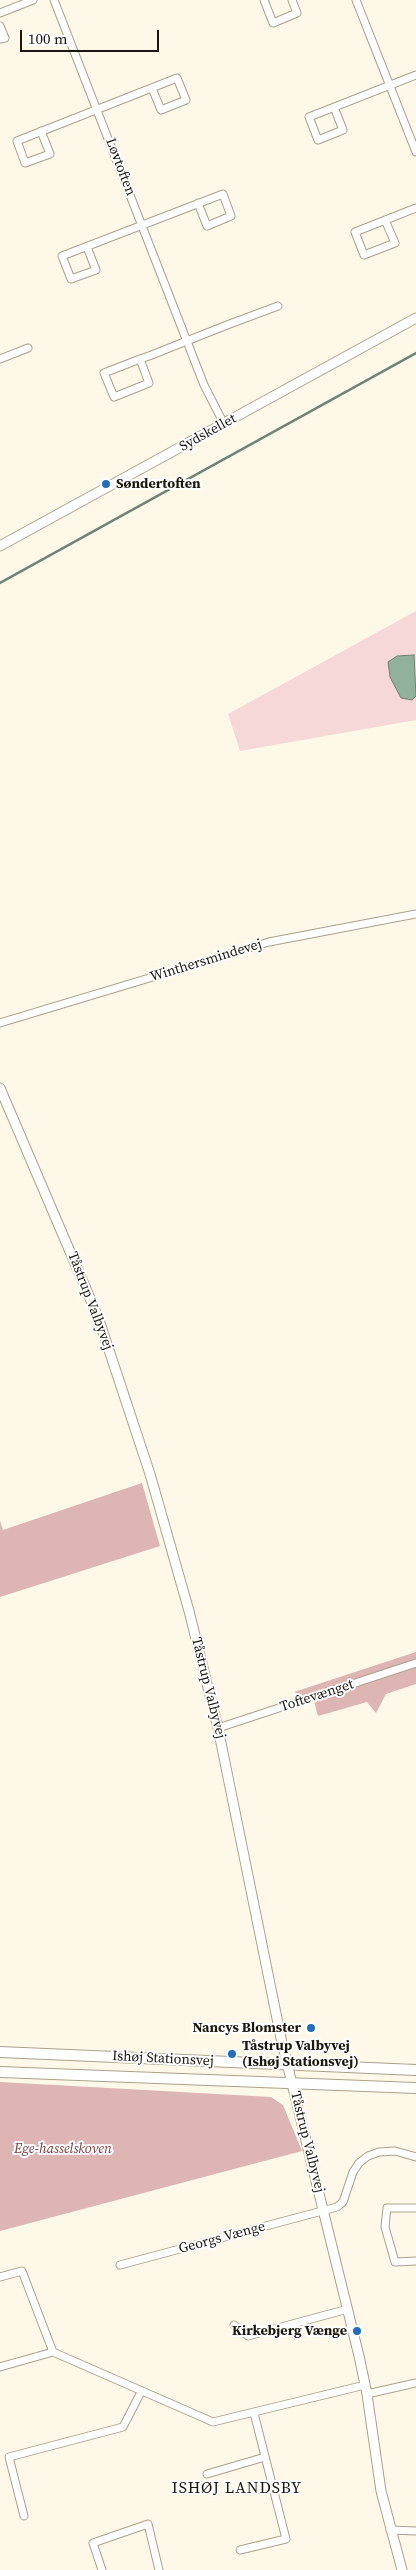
<!DOCTYPE html>
<html>
<head>
<meta charset="utf-8">
<style>
	body { margin:0 }
	#map { position:relative; width:416px; height:2570px; overflow:hidden; background:#fef8e9; font-family:"Source Serif 4",serif }
	canvas { display:block }
	.scale { position:absolute; left:20px; top:30px; width:139px; height:22px; box-sizing:border-box; border:2px solid #1b170e; border-top:0; padding-left:6px; font-size:15px; line-height:18px; white-space:nowrap; color:#1b170e; -webkit-text-stroke:4px #fff; paint-order:stroke }
</style>
</head>
<body>
<div id="map">
<canvas width="416" height="2570"></canvas>
<div class="scale">100 m</div>
</div>
<script>
const g = document.querySelector('canvas').getContext('2d');
g.lineJoin = 'round';
function fill(path, color) {
  g.fillStyle = color;
  g.fill(path, 'evenodd');
}
function toPath(rows) {
  const path = new Path2D();
  for (const r of rows) {
    path.moveTo(r[0], r[1]);
    for (let i = 2; i < r.length; i += 2) path.lineTo(r[i], r[i + 1]);
  }
  return path;
}
function strokePath(path, color, width, dash) {
  g.strokeStyle = color;
  g.lineWidth = width;
  g.lineCap = dash ? 'butt' : 'round';
  g.setLineDash(dash || []);
  g.stroke(path);
}
function drawText(font, color, halo, rows, align = 'center') {
  g.font = font + ' "Source Serif 4",serif';
  g.lineWidth = 4;
  g.setLineDash([]);
  g.textBaseline = 'middle';
  g.strokeStyle = halo;
  g.fillStyle = color;
  for (const [text, x, y, turn = 0] of rows) {
    g.save();
    g.translate(x, y);
    g.rotate((+turn || 0) * Math.PI / 180);
    g.textAlign = isNaN(turn) ? turn : align;
    if (halo) g.strokeText(text, 0, 0);
    g.fillText(text, 0, 0);
    g.restore();
  }
}
fill(toPath([
	[416,611,416,720,240,751,228,714]
]), '#f6d8d7');
fill(toPath([
	[142,1483,160,1546,0,1597,0,1521,3,1530],
	[416,1652,416,1684,386,1694,376,1713,367,1702,318,1716,314,1701,294,1692],
	[0,2082,271,2097,283,2105,302,2151,0,2231]
]), '#ddb5b3');
const water = toPath([
	[414,655,416,696,412,700,401,698,390,677,388,662,397,656,414,655]
]);
fill(water, '#92b19b');
strokePath(water, '#6e8371', 1);
strokePath(toPath([
	[0,583,416,353]
]), '#6e8371', 2.5);
const minor = toPath([
	[54,0,204,385,224,424],
	[264,0,273,23,297,13,292,0],
	[356,0,416,152],
	[0,13,33,0],
	[0,26,5,38,0,39],
	[334,107,343,130,318,140,309,117,416,75],
	[41,131,50,154,25,163,17,141,177,78,186,100,161,110,152,88],
	[385,220,395,243,364,255,355,232,416,208],
	[87,247,96,270,71,279,62,256,223,194,231,216,207,226,198,203],
	[0,359,28,348],
	[140,359,149,383,114,397,104,373,140,359,149,356,227,325,278,306],
	[0,1023,269,942,416,914],
	[218,1728,416,1663],
	[416,2208,387,2208,385,2227,395,2262,416,2261],
	[120,2265,337,2207,343,2202,353,2172,359,2163,368,2156,379,2152,395,2151,416,2157],
	[0,2277,22,2271,53,2352,213,2422,365,2385],
	[234,2325,248,2336,348,2309],
	[0,2367,53,2352],
	[367,2394,416,2383],
	[207,2474,265,2457],
	[24,2516,9,2457,123,2427,141,2392],
	[390,2530,416,2531],
	[240,2550,286,2539,254,2413],
	[102,2570,93,2543,148,2524,159,2570]
]);
const tertiary = toPath([
	[0,546,416,318],
	[0,1088,98,1317,150,1474,189,1611,218,1728,282,2043,359,2356,367,2394,381,2491,402,2570]
]);
const secondary = toPath([
	[0,2052,416,2070],
	[0,2072,416,2088]
]);
strokePath(minor, '#aba18a', 9);
strokePath(tertiary, '#aba18a', 11);
strokePath(secondary, '#aba18a', 12);
strokePath(minor, '#fff', 7);
strokePath(tertiary, '#fff', 9);
strokePath(secondary, '#fff', 10);
for (const [x, y, r, color] of [
	[106,484,5,"#226dbc"],
	[311,2028,5,"#226dbc"],
	[232,2054,5,"#226dbc"],
	[357,2331,5,"#226dbc"]
]) {
  const dot = new Path2D();
  dot.arc(x, y, r, 0, 2 * Math.PI);
  g.fillStyle = color;
  g.fill(dot);
  strokePath(dot, '#fff', 2);
}
drawText('14px', '#1b170e', '#fff', [
	["Løvtoften",120,167,69],
	["Sydskellet",208,433,-29],
	["Winthersmindevej",206,961,-17],
	["Tåstrup Valbyvej",90,1301,69],
	["Tåstrup Valbyvej",208,1688,76],
	["Toftevænget",317,1696,-18],
	["Ishøj Stationsvej",163,2059,3],
	["Tåstrup Valbyvej",307,2142,76],
	["Georgs Vænge",222,2238,-15]
]);
drawText('bold 14px', '#1b170e', '#fff', [
	["Søndertoften",116,484],
	["Nancys Blomster",301,2028,"right"],
	["Tåstrup Valbyvej",242,2046],
	["(Ishøj Stationsvej)",242,2062],
	["Kirkebjerg Vænge",347,2331,"right"]
], 'left');
drawText('italic 14px', '#784140', '#fff', [
	["Ege-hasselskoven",63,2149]
]);
g.letterSpacing = '1px';
drawText('16px', '#1b170e', '#fff', [
	["ISHØJ LANDSBY",237,2489]
]);
g.letterSpacing = '0px';
</script>
</body>
</html>
